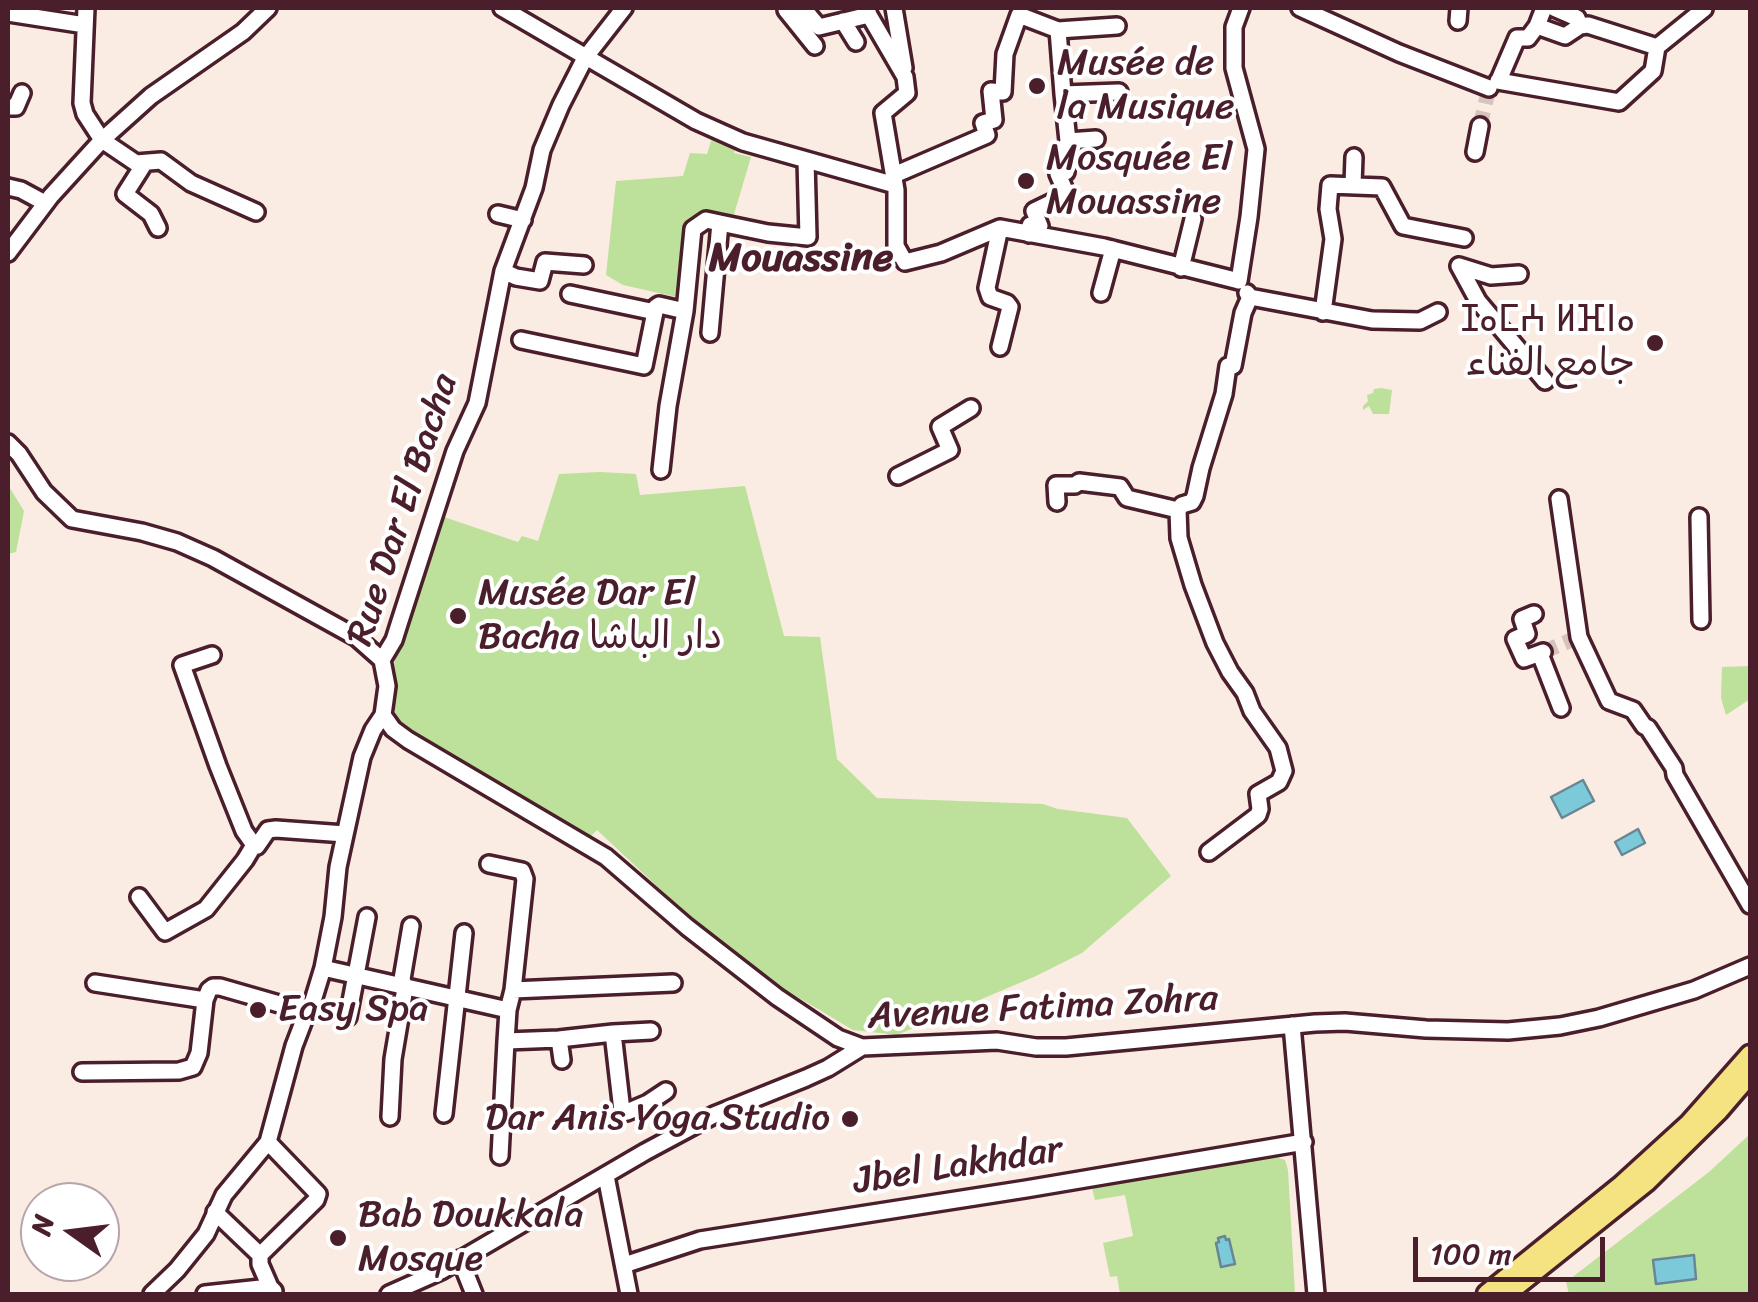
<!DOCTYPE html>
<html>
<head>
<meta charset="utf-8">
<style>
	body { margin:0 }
	#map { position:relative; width:1758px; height:1302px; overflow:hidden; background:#faece2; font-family:Sriracha,sans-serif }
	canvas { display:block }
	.frame { position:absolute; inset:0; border:10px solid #4a1f2b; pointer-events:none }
	.north { position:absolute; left:20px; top:1182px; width:100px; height:100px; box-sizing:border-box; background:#fff; border:2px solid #b7a5aa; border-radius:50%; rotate:284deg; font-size:28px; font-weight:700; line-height:40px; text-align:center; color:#4a1f2b }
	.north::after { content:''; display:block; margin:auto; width:35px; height:45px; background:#4a1f2b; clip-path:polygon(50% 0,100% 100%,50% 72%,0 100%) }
	.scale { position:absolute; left:1413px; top:1237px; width:192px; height:45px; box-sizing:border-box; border:5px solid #4a1f2b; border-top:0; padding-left:12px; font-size:30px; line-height:35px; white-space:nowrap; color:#4a1f2b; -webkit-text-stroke:8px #fff; paint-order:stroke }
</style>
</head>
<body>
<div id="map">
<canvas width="1758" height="1302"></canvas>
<div class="frame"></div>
<div class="north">N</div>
<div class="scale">100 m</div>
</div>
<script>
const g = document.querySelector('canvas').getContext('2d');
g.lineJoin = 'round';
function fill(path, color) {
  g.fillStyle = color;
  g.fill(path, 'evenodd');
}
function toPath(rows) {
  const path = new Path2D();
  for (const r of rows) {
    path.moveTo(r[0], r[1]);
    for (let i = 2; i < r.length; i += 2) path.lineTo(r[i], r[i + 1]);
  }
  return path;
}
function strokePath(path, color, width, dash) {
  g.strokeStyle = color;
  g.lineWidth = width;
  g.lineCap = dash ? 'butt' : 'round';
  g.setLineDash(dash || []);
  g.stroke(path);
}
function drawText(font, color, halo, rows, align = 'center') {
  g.font = font + ' Sriracha,"Playpen Sans Arabic","Noto Sans Tifinagh",sans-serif';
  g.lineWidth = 8;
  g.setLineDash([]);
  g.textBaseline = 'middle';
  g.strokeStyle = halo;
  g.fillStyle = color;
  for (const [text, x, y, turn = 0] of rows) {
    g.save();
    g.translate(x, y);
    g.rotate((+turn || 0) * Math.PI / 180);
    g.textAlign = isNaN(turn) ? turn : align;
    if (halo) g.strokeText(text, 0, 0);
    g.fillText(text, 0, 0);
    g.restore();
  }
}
fill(toPath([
	[712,138,736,145,734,153,751,157,732,221,703,219,681,298,623,285,606,275,616,181,683,176,690,153,707,154],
	[1381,388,1392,390,1389,414,1373,414,1369,406,1363,410,1363,406,1368,401,1367,395,1373,393,1374,389],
	[600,472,636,474,640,495,745,486,784,636,820,637,837,759,877,798,1043,804,1058,809,1127,818,1171,876,1082,953,1036,976,897,1035,853,1030,756,972,692,919,597,830,591,836,401,728,392,703,392,672,435,514,518,542,522,536,538,541,559,474],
	[8,485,24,511,16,552,8,554],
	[1750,666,1750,699,1726,715,1721,698,1722,667],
	[1750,1134,1750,1294,1569,1294,1566,1282,1709,1172],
	[1273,1156,1285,1160,1288,1170,1295,1294,1120,1294,1117,1276,1110,1277,1103,1243,1133,1236,1125,1195,1095,1200,1092,1188]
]), '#bde09a');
const water = toPath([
	[1583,780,1594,801,1562,818,1551,797,1583,780],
	[1638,829,1645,843,1622,855,1615,842,1638,829],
	[1225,1236,1226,1240,1229,1239,1235,1264,1221,1267,1216,1243,1219,1242,1218,1238,1225,1236],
	[1694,1255,1696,1279,1656,1284,1653,1260,1694,1255]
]);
fill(water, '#7ccad9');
strokePath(water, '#688693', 2.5);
strokePath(toPath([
	[1480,126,1489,88,1498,81],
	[1543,652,1574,639]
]), '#d7c3bd', 15, [15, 8]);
const minor = toPath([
	[86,8,82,103,85,114,102,140,136,163,161,161,191,183,256,212],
	[502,8,696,121,743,142,895,185],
	[624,8,585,58,561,105,542,150,534,188,503,271,477,403,455,451,400,621,394,640,382,660,387,686,383,715,393,729,408,740,606,857,687,927,777,997,838,1038,862,1047],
	[788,8,786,10,815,46],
	[803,8,819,27,869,15],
	[867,8,869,15,905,77,907,93,883,113,896,190,896,246,905,262,941,253,1000,228],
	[894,8,904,68],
	[1300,8,1399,53,1489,88],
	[1554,8,1577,18,1580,26],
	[8,13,85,25],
	[843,21,856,42],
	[1458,21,1459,8],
	[1537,26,1565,36,1580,26,1588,25,1657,47],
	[1499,80,1517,38,1528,38,1537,26,1544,8],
	[1498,81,1619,102,1653,71,1657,47,1704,9],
	[1063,94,1058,30,1117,26],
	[8,107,16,107,22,93],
	[1068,141,1063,94,1119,92],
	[1475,152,1480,126],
	[144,164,125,194,151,214,158,228],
	[894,175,987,135,983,123,994,120,991,91,1003,92,1005,54,1019,15,1058,30],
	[1353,185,1354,157],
	[8,187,21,190,45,203],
	[498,214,523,220],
	[1000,228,1104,247,1239,281],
	[1000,228,987,288,990,297,1007,303,1010,307,1000,347],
	[1029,234,1030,225,1040,226,1034,211,1067,195,1058,174,1066,172,1058,153,1065,151,1068,141,1096,139],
	[8,253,51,196,102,140,151,96,243,32,268,8],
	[1459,266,1478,301,1545,381],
	[1459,266,1491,276,1519,274],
	[1181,268,1193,219],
	[503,271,516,277,540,281,545,262,584,265],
	[1239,281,1249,217,1256,149,1234,68,1234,27,1241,8],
	[1101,293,1113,249],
	[1247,293,1250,297,1372,320,1420,321,1438,312],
	[570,294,655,312],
	[1323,312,1333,239,1328,209,1330,185,1382,187,1403,226,1464,238],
	[710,333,720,223,768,233,808,237,806,160],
	[521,340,644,366,656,307,659,305,685,311],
	[8,443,19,454,44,492,72,519,142,532,177,542,213,558,356,637,382,660],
	[661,470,668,406,685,311,693,229,706,220,720,223],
	[898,476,950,450,940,427,971,408],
	[1559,499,1579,637,1609,701,1633,710,1644,726,1648,728,1674,768,1675,775,1750,905],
	[1057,502,1056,485,1075,485,1079,482,1120,487,1127,498,1178,510],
	[1699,517,1701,620],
	[1534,614,1522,619,1527,634,1515,639,1524,659,1543,652],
	[1540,654,1561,708],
	[212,655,182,665,218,766,244,831,254,845,257,846,268,830,276,829,345,834],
	[1209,852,1258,815,1260,809,1258,794,1279,782,1284,771,1278,748,1252,711,1245,693,1230,672,1215,643,1193,585,1179,538,1178,510,1182,505,1192,502,1195,496,1201,468,1224,394,1228,366,1233,366,1243,313,1250,297],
	[489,864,522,871,525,879,513,990,508,1010],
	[139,897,165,932,206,909,245,860,254,845],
	[323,968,508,1010,506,1041,559,1039,562,1060],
	[95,983,205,1000],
	[513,990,673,983],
	[348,1017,367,917],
	[1292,1025,1316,1294],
	[613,1033,651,1031],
	[559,1039,613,1033,622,1111,627,1112,648,1103,666,1091],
	[82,1072,179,1071,193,1067,199,1053,205,1000,209,990,213,987,220,987,307,1012],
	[444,1114,464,933],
	[390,1117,393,1059,405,988,402,979,411,926],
	[268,1142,318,1194,316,1200,260,1255,260,1264,270,1287],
	[500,1156,506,1041],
	[606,1176,629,1294],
	[215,1212,260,1255],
	[460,1259,474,1294],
	[624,1265,700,1240,1026,1189,1304,1142],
	[152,1294,177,1270,206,1234,224,1195,268,1142,294,1046,307,1012,312,1004,323,968,333,917,338,867,362,757,373,730,383,715],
	[205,1294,270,1287,274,1291],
	[389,1294,441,1271,645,1152,714,1115,806,1078,828,1068,862,1047,997,1041,1036,1047,1066,1047,1315,1023,1345,1022,1426,1029,1508,1031,1560,1026,1599,1018,1694,990,1750,966]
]);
const major = toPath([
	[1487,1294,1622,1185,1689,1124,1750,1055],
	[1506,1294,1646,1182,1719,1110,1750,1074]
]);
strokePath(minor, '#4a1f2b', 22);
strokePath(major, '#4a1f2b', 25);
strokePath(minor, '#fff', 15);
strokePath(major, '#f5e382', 18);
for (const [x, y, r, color] of [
	[1037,86,10,"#4a1f2b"],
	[1026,181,10,"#4a1f2b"],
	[1655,343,10,"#4a1f2b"],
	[458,616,10,"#4a1f2b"],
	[258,1010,10,"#4a1f2b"],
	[850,1119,10,"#4a1f2b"],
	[338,1238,10,"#4a1f2b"]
]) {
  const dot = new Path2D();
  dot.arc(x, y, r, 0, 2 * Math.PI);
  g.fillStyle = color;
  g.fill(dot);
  strokePath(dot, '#fff', 4);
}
drawText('38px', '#4a1f2b', '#fff', [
	["Musée de",1057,64],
	["la Musique",1057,108],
	["Mosquée El",1046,159],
	["Mouassine",1046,203],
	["ⵊⴰⵎⵄ ⵍⴼⵏⴰ",1635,321,"right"],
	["جامع الفناء",1635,365,"right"],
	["Musée Dar El",478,594],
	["Bacha دار الباشا",478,638],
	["Easy Spa",278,1010],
	["Dar Anis Yoga Studio",830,1119,"right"],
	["Bab Doukkala",358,1216],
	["Mosque",358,1260]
], 'left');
drawText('38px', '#4a1f2b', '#fff', [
	["Rue Dar El Bacha",404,510,-72],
	["Avenue Fatima Zohra",1043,1009,-3],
	["Jbel Lakhdar",958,1167,-9]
]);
drawText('bold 40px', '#4a1f2b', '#fff', [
	["Mouassine",801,260]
]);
</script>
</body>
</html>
